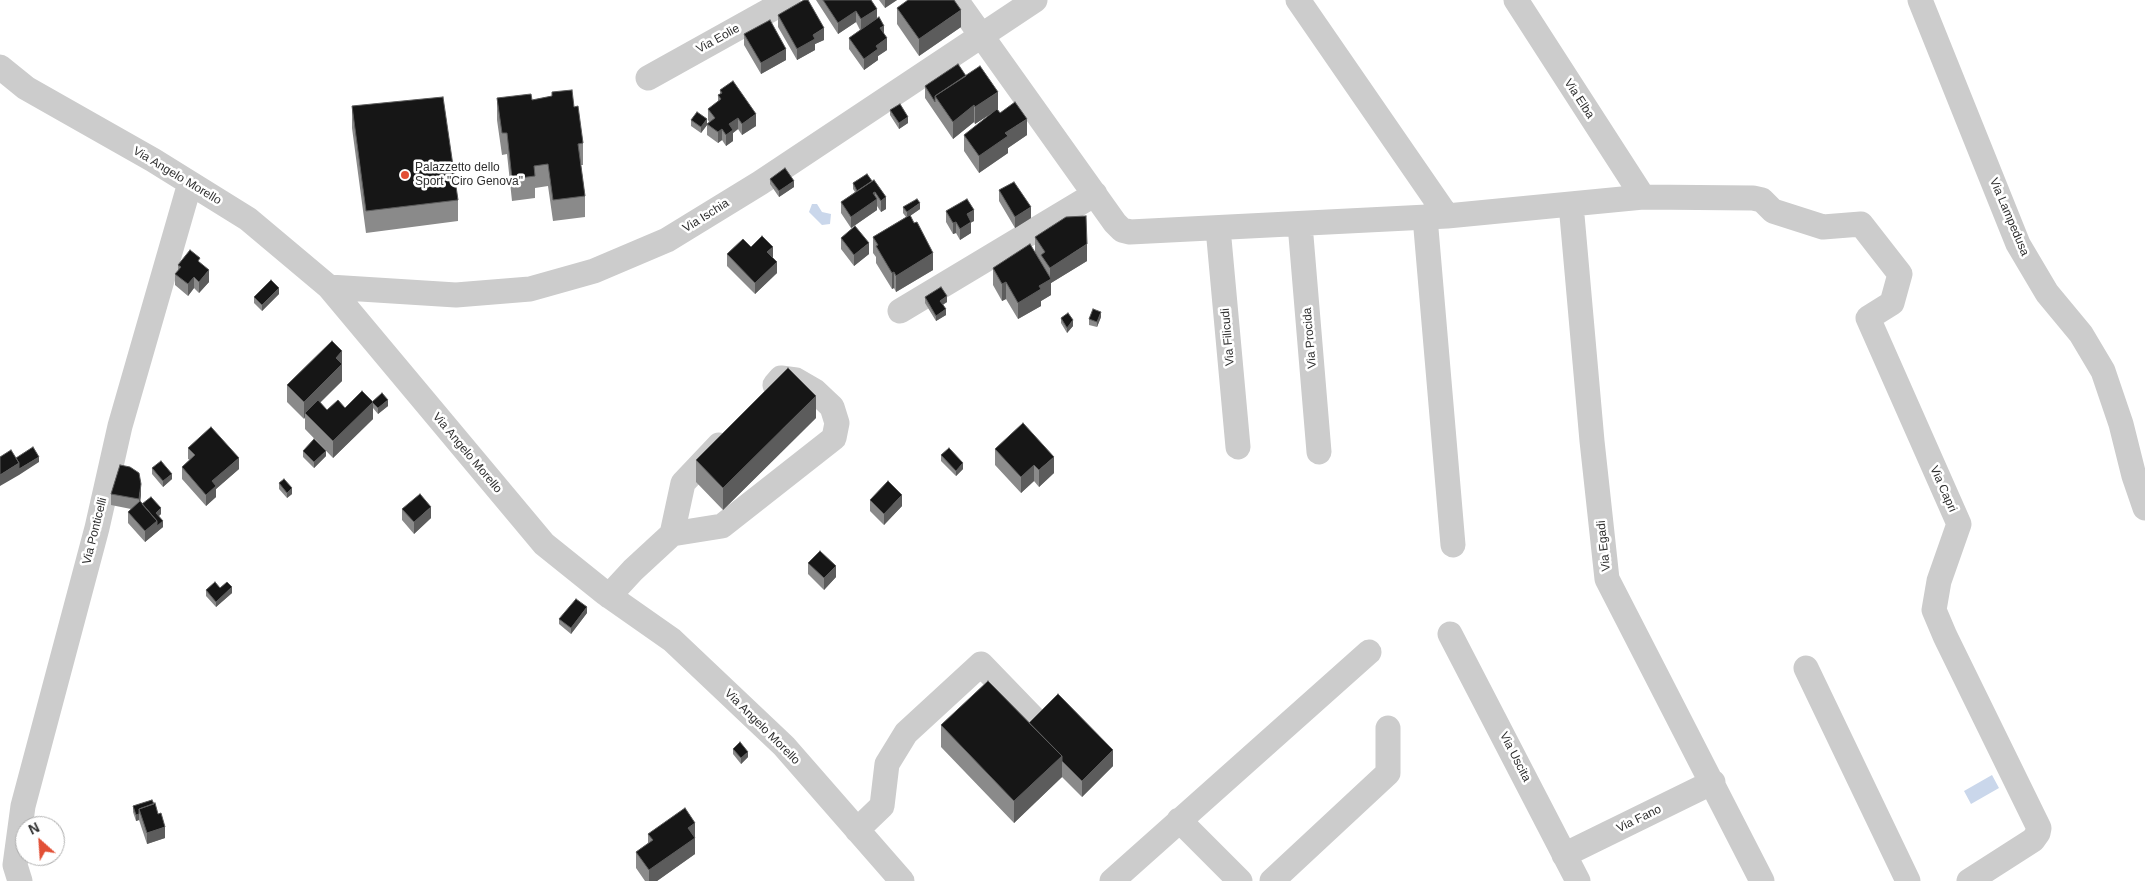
<!DOCTYPE html>
<html>
<head>
<meta charset="utf-8">
<style>
	body { margin:0 }
	#map { position:relative; width:2145px; height:881px; overflow:hidden; background:#fff; font-family:Helvetica,sans-serif }
	canvas { display:block }
	.north { position:absolute; left:15px; top:816px; width:50px; height:50px; box-sizing:border-box; background:#fff; border:1px solid #acacac; border-radius:50%; rotate:334deg; font-size:14px; font-weight:700; line-height:20px; text-align:center; color:#2f2f2f }
	.north::after { content:''; display:block; margin:auto; width:18px; height:22px; background:#e24f35; clip-path:polygon(50% 0,100% 100%,50% 72%,0 100%) }
</style>
</head>
<body>
<div id="map">
<canvas width="2145" height="881"></canvas>
<div class="north">N</div>
</div>
<script>
const g = document.querySelector('canvas').getContext('2d');
g.lineJoin = 'round';
function fill(path, color) {
  g.fillStyle = color;
  g.fill(path, 'evenodd');
}
function toPath(rows) {
  const path = new Path2D();
  for (const r of rows) {
    path.moveTo(r[0], r[1]);
    for (let i = 2; i < r.length; i += 2) path.lineTo(r[i], r[i + 1]);
  }
  return path;
}
function strokePath(path, color, width, dash) {
  g.strokeStyle = color;
  g.lineWidth = width;
  g.lineCap = dash ? 'butt' : 'round';
  g.setLineDash(dash || []);
  g.stroke(path);
}
function drawText(font, color, halo, rows, align = 'center') {
  g.font = font + ' Helvetica,sans-serif';
  g.lineWidth = 5;
  g.setLineDash([]);
  g.textBaseline = 'middle';
  g.strokeStyle = halo;
  g.fillStyle = color;
  for (const [text, x, y, turn = 0] of rows) {
    g.save();
    g.translate(x, y);
    g.rotate((+turn || 0) * Math.PI / 180);
    g.textAlign = isNaN(turn) ? turn : align;
    if (halo) g.strokeText(text, 0, 0);
    g.fillText(text, 0, 0);
    g.restore();
  }
}
fill(toPath([
	[812,204,817,204,822,212,831,214,830,224,822,225,809,212],
	[1992,775,1999,788,1971,804,1964,791]
]), '#cad7eb');
strokePath(toPath([
	[956,0,1115,223,1122,230,1130,232,1447,216,1643,197,1753,198,1762,200,1773,211,1823,227,1861,224,1900,274,1892,303,1868,318,1959,524,1939,581,1934,610,1945,636,2039,828,2038,833,2033,840,1969,881],
	[1298,0,1447,216],
	[1516,0,1643,197],
	[1920,0,2018,244,2047,293,2081,334,2103,371,2121,424,2134,476,2145,508],
	[0,67,26,88,153,160,248,219,329,287,544,544,605,593,672,640,784,746,902,881],
	[648,78,788,0],
	[1571,204,1592,441,1607,579,1762,881],
	[1425,217,1453,545],
	[1300,224,1319,452],
	[1218,228,1238,447],
	[329,287,456,295,530,289,594,271,667,240,760,183,1035,0],
	[900,311,1095,194],
	[672,534,722,526,834,438,837,423,832,407,815,391,796,380,781,378,775,385],
	[609,596,633,570,672,534,683,483,719,445],
	[1450,634,1578,881],
	[1806,668,1908,881],
	[1179,820,1240,881],
	[857,830,882,806,887,764,906,733,981,664,1039,724],
	[1564,855,1713,782],
	[20,881,15,865,23,806,97,528,120,426,190,183],
	[1112,881,1369,652],
	[1272,881,1388,773,1388,728]
]), '#ccc', 25);
fill(toPath([
	[816,0,871,0,877,19,884,34,887,50,878,56,878,60,864,70,849,49,849,38,860,30,856,22,838,34],
	[879,0,897,0,885,8],
	[897,8,961,27,919,56,897,24],
	[778,15,824,40,815,44,815,50,797,60,778,27],
	[744,34,786,60,761,74,744,45],
	[966,76,998,109,997,109,1000,113,1027,135,1008,148,1008,153,979,173,964,151,964,135,995,111,975,124,974,122,953,139,925,98,925,86],
	[720,90,756,126,742,135,738,129,733,133,733,141,726,146,722,140,718,143,707,135,707,125,701,133,691,126,691,120,707,124,709,122,708,120,708,109,718,101,718,95,720,94],
	[552,92,574,107,583,143,583,165,581,165,585,196,585,217,553,221,548,186,535,188,535,198,512,201,507,154,502,155,497,120,497,98,532,100,552,96],
	[352,106,458,200,458,221,366,233,352,128],
	[890,110,908,123,899,129,890,115],
	[867,174,886,209,881,212,877,206,877,210,851,228,841,213,841,202,855,192,853,189,853,183],
	[770,179,794,187,779,197,770,184],
	[999,190,1031,218,1015,228,999,201],
	[903,207,920,209,910,216,933,270,896,292,894,288,892,289,876,263,876,257,873,253,873,237,906,217,903,213],
	[946,211,974,221,971,222,971,233,960,240,956,233,953,234,946,222],
	[1035,237,1087,261,1051,283,1051,295,1041,301,1041,306,1018,319,1006,299,1002,301,993,285,993,268,1035,252],
	[841,238,869,254,854,266,841,249],
	[751,247,773,258,777,273,755,294,727,266,727,254],
	[200,263,209,282,199,293,194,288,188,296,175,285,175,274,178,271,178,265],
	[279,294,262,311,254,303,254,297],
	[925,297,947,302,943,305,946,315,936,321,925,303],
	[1101,317,1097,327,1089,325,1089,319],
	[1061,318,1073,326,1067,333,1061,323],
	[342,351,342,381,320,403,327,410,345,408,373,401,388,406,378,414,373,408,373,419,333,458,305,429,305,417,304,419,287,402,287,385],
	[816,418,723,510,696,482,696,460],
	[188,448,239,469,216,489,216,497,206,506,182,479,182,467,190,460,188,459],
	[995,449,1054,473,1039,487,1034,481,1021,493,995,465],
	[303,451,326,456,314,468,303,457],
	[941,455,963,469,956,476,941,461],
	[152,468,172,479,163,487,152,474],
	[279,483,292,494,287,498,279,489],
	[111,494,141,495,140,502,142,504,161,514,158,516,163,527,145,542,128,523,128,512,131,509,111,505],
	[870,500,902,506,884,525,870,511],
	[402,509,431,518,414,534,402,520],
	[808,563,836,577,824,590,808,574],
	[220,588,232,593,216,607,206,596,206,590],
	[587,613,571,634,559,624,559,619],
	[1029,723,1113,766,1082,797,1062,777,1014,823,941,747,941,725],
	[733,749,748,757,741,764,733,754],
	[152,800,165,838,147,844,139,820,136,821,133,812,133,806],
	[695,823,695,854,657,881,645,881,636,868,636,852,648,843,648,834]
]), '#8a8a8a');
fill(toPath([
	[885,0,897,0,885,8],
	[877,9,877,20,861,31,861,19],
	[961,10,961,27,919,56,919,39],
	[856,11,856,22,838,34,838,23],
	[884,26,884,37,880,28],
	[824,28,824,40,815,44,815,50,797,60,797,49,813,35],
	[887,38,887,50,878,56,878,60,864,70,864,59,876,46],
	[786,49,786,60,761,74,761,63],
	[998,92,998,109,975,124,975,107],
	[974,105,974,122,953,139,953,122],
	[756,114,756,126,742,135,742,124],
	[908,117,908,123,899,129,899,123],
	[738,118,738,129,733,133,733,141,726,146,726,135,729,124],
	[707,119,707,125,701,133,701,127],
	[1027,119,1027,135,1008,148,1008,153,979,173,979,156,1005,133],
	[722,129,722,140,718,143,718,132],
	[794,181,794,187,779,197,779,191],
	[875,192,875,200,877,199,877,210,851,228,851,217],
	[886,197,886,209,881,212,881,201],
	[920,203,920,209,907,218,907,212],
	[1031,207,1031,218,1015,228,1015,217],
	[974,210,974,221,967,225,967,214],
	[956,222,956,233,953,234,953,223],
	[971,222,971,233,960,240,960,229],
	[869,243,869,254,854,266,854,255],
	[1087,244,1087,261,1051,283,1051,295,1041,301,1041,306,1018,319,1018,303,1039,286,1050,279,1050,268],
	[773,247,773,258,767,252],
	[933,253,933,270,896,292,896,276],
	[777,262,777,273,755,294,755,283],
	[209,270,209,282,199,293,199,282],
	[894,272,894,288,892,289,892,273],
	[194,277,194,288,188,296,188,284],
	[1006,282,1006,299,1002,301,1002,284],
	[279,288,279,294,262,311,262,305],
	[947,296,947,302,940,306,940,301],
	[946,309,946,315,936,321,936,316],
	[1101,312,1101,317,1097,327,1097,322],
	[1073,320,1073,326,1067,333,1067,328],
	[342,351,342,381,307,415,305,413,305,417,304,419,304,402,336,358],
	[816,396,816,418,723,510,723,488],
	[388,400,388,406,378,414,378,408],
	[373,402,373,419,333,458,333,441],
	[326,451,326,456,314,468,314,462],
	[39,457,39,462,19,475,19,469],
	[1054,457,1054,473,1039,487,1039,470],
	[239,458,239,469,216,489,216,497,206,506,206,495,212,481],
	[19,463,19,475,0,486,0,475],
	[963,463,963,469,956,476,956,471],
	[1034,465,1034,481,1021,493,1021,477],
	[172,474,172,479,163,487,163,481],
	[141,484,141,495,139,510,139,499],
	[292,488,292,494,287,498,287,493],
	[902,495,902,506,884,525,884,514],
	[431,507,431,518,414,534,414,522],
	[161,508,161,514,156,519,156,513],
	[157,521,163,521,163,527,145,542,145,531],
	[836,566,836,577,824,590,824,578],
	[232,587,232,593,216,607,216,602],
	[587,607,587,613,571,634,571,628],
	[1113,750,1113,766,1082,797,1082,781],
	[748,752,748,757,741,764,741,758],
	[1062,756,1062,777,1014,823,1014,801],
	[139,814,139,820,136,821,136,815],
	[695,823,695,854,657,881,649,881,649,870,688,828],
	[165,827,165,838,147,844,147,833]
]), '#5c5c5c');
const building = toPath([
	[804,0,808,0,824,28,813,35,815,39,797,49,778,15,804,0],
	[823,0,871,0,877,9,861,19,856,11,838,23,823,0],
	[908,0,954,0,961,10,919,39,897,8,908,0],
	[879,17,884,26,880,28,887,38,876,46,878,49,864,59,849,38,879,17],
	[770,20,786,49,761,63,744,34,770,20],
	[958,64,966,76,935,96,935,102,925,86,958,64],
	[980,66,998,92,975,107,974,105,953,122,935,96,980,66],
	[733,81,756,114,742,124,738,118,729,124,733,130,726,135,722,129,718,132,707,124,715,118,708,109,721,99,718,95,722,93,720,90,733,81],
	[572,90,574,107,578,106,583,143,578,144,585,196,553,200,548,164,534,166,535,176,512,179,507,133,502,133,497,98,531,94,532,100,552,96,552,92,572,90],
	[443,97,458,200,366,211,352,106,443,97],
	[1015,102,1027,119,1005,133,1008,136,979,156,964,135,997,109,1000,113,1015,102],
	[900,104,908,117,899,123,890,110,900,104],
	[697,112,707,119,701,127,691,120,697,112],
	[785,168,794,181,779,191,770,179,785,168],
	[867,174,872,181,857,191,853,183,867,174],
	[874,180,886,197,881,201,875,192,873,193,877,199,851,217,841,202,874,180],
	[1014,182,1031,207,1015,217,999,190,1014,182],
	[917,199,920,203,907,212,903,207,917,199],
	[967,199,974,210,967,214,971,222,960,229,956,222,953,223,946,211,967,199],
	[910,215,914,223,917,222,933,253,896,276,894,272,892,273,876,246,878,245,873,237,910,215],
	[1086,216,1087,244,1050,268,1041,255,1045,252,1035,237,1066,217,1086,216],
	[855,226,869,243,854,255,841,238,855,226],
	[762,236,773,247,767,252,777,262,755,283,727,254,743,239,751,247,762,236],
	[1030,244,1051,279,1039,286,1041,289,1018,303,1006,282,1002,284,993,268,1030,244],
	[190,250,200,258,198,261,209,270,199,282,194,277,188,284,175,274,181,267,178,265,190,250],
	[271,280,279,288,262,305,254,297,271,280],
	[941,287,947,296,940,301,946,309,936,316,925,297,941,287],
	[1093,309,1101,312,1097,322,1089,319,1093,309],
	[1068,313,1073,320,1067,328,1061,318,1068,313],
	[332,341,342,351,336,358,342,364,304,402,287,385,332,341],
	[788,368,816,396,723,488,696,460,788,368],
	[362,391,373,402,333,441,305,413,318,400,327,410,338,400,345,408,362,391],
	[382,393,388,400,378,408,372,402,382,393],
	[1023,423,1054,457,1039,470,1034,465,1021,477,995,449,1023,423],
	[211,427,239,458,212,481,216,486,206,495,182,467,195,455,188,448,211,427],
	[314,439,326,451,314,462,303,451,314,439],
	[33,447,39,457,19,469,19,463,16,458,33,447],
	[949,448,963,463,956,471,941,455,949,448],
	[11,450,19,463,0,475,0,457,11,450],
	[161,461,172,474,163,481,152,468,161,461],
	[120,465,130,467,139,473,141,484,139,499,111,494,120,465],
	[284,479,292,488,287,493,279,483,284,479],
	[888,481,902,495,884,514,870,500,888,481],
	[420,494,431,507,414,522,402,509,420,494],
	[151,497,161,508,156,513,163,521,157,526,157,521,142,504,151,497],
	[140,501,157,521,145,531,128,512,140,501],
	[820,551,836,566,824,578,808,563,820,551],
	[215,582,220,588,227,582,232,587,216,602,206,590,215,582],
	[576,599,587,607,571,628,559,619,576,599],
	[988,681,1062,756,1014,801,941,725,988,681],
	[1058,694,1113,750,1082,781,1062,761,1062,756,1029,723,1058,694],
	[740,742,748,752,741,758,733,749,740,742],
	[152,800,154,804,139,809,139,814,136,815,133,806,152,800],
	[155,803,158,814,161,813,165,827,147,833,139,809,155,803],
	[685,808,695,823,688,828,695,838,649,870,636,852,653,840,648,834,685,808]
]);
fill(building, '#161616');
strokePath(building, '#5c5c5c', 1);
for (const [x, y, r, color] of [
	[405,175,5,"#e24f35"]
]) {
  const dot = new Path2D();
  dot.arc(x, y, r, 0, 2 * Math.PI);
  g.fillStyle = color;
  g.fill(dot);
  strokePath(dot, '#fff', 2);
}
drawText('12px', '#2f2f2f', '#fff', [
	["Via Eolie",718,39,-29],
	["Via Elba",1579,99,57],
	["Via Angelo Morello",177,176,31],
	["Via Ischia",706,216,-32],
	["Via Lampedusa",2009,217,67],
	["Via Filicudi",1228,337,-95],
	["Via Procida",1310,338,-95],
	["Via Angelo Morello",467,453,50],
	["Via Capri",1943,489,66],
	["Via Ponticelli",95,531,-76],
	["Via Egadi",1604,546,-96],
	["Via Angelo Morello",762,727,45],
	["Via Uscita",1515,757,63],
	["Via Fano",1639,819,-26]
]);
drawText('12px', '#2f2f2f', '#fff', [
	["Palazzetto dello",415,168],
	["Sport \"Ciro Genova\"",415,182]
], 'left');
</script>
</body>
</html>
